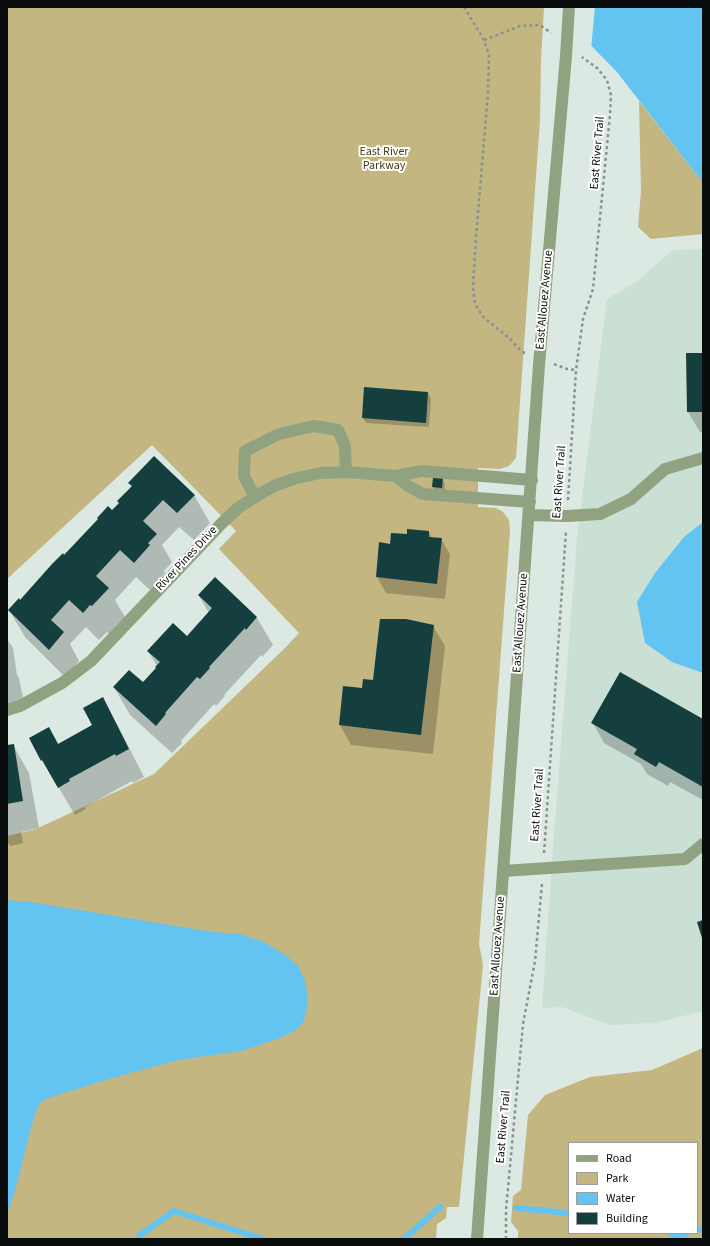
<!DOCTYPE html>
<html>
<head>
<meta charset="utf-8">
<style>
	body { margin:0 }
	#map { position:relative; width:710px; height:1246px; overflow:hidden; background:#dbe9e2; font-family:"Source Sans 3",sans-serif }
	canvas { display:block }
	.frame { position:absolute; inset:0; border:8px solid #080c0a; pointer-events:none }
	.legend { position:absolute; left:568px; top:1142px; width:130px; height:92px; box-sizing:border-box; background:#fff; border:1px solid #9c9e9d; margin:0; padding:5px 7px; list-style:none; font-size:12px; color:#080c0a }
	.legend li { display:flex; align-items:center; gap:8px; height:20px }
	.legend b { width:20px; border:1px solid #9c9e9d }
</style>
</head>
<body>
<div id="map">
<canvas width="710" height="1246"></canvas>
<div class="frame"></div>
<ul class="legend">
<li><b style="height:5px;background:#91a281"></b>Road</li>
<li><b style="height:11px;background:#c3b680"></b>Park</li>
<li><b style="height:11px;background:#63c3f1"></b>Water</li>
<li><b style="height:11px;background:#153e3f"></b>Building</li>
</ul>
</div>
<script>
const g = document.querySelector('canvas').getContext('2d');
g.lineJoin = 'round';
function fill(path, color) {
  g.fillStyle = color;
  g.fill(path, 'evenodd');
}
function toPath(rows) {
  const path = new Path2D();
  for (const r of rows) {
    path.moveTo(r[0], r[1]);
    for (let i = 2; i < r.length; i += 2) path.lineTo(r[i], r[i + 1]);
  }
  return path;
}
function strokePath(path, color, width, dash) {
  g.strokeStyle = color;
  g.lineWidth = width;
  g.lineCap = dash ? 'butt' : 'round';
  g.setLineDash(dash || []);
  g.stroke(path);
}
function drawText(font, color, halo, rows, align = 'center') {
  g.font = font + ' "Source Sans 3",sans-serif';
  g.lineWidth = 4;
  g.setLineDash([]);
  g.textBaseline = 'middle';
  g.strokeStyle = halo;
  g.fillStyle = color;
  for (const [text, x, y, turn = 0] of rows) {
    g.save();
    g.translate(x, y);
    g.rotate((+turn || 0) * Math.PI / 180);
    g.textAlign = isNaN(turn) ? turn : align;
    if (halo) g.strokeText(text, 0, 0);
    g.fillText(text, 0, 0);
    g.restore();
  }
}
fill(toPath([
	[703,249,703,1011,655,1023,610,1025,562,1007,542,1008,553,848,577,539,607,299,636,282,673,250]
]), '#cae0d5');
fill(toPath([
	[7,7,544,7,541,59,540,120,516,458,509,466,500,469,478,468,478,507,496,508,503,512,509,520,510,531,479,944,483,965,459,1207,447,1207,446,1218,437,1224,436,1239,7,1239,7,836,36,829,154,774,286,647,299,633,219,549,236,531,152,445,7,579],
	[639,101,703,183,703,234,651,239,638,227,641,191],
	[703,1048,703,1239,518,1239,518,1231,511,1222,513,1196,521,1190,528,1115,545,1095,590,1077,652,1070],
	[569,1143,697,1143,697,1233,569,1233]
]), '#c3b680');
fill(toPath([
	[553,7,703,7,703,183,617,72],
	[703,522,703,673,672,662,645,643,637,602,655,573,684,537],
	[7,900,30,902,213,932,240,934,264,942,284,954,298,966,305,981,308,1001,304,1021,296,1030,280,1038,241,1051,178,1060,112,1078,45,1099,38,1106,33,1120,15,1191,7,1215]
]), '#63c3f1');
fill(toPath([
	[551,7,595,7,591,49,552,8]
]), '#dbe9e2');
fill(toPath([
	[703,354,703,432,700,432,688,412],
	[428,393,431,398,429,427,366,423,363,418],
	[442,479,445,484,444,493,436,492,433,487],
	[129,483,194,495,210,523,194,540,179,527,162,545,172,562,164,571,165,573,150,590,136,577,115,600,125,617,109,634,107,632,99,640,86,627,70,644,79,661,65,677,25,637,9,610,20,601,64,556,112,512,120,504,132,487],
	[429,532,432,538,441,539,450,554,445,599,386,593,377,577,391,545,408,536],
	[215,579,257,618,273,645,262,657,261,655,224,695,225,696,216,706,214,704,181,741,182,743,172,753,130,715,114,687,143,684,157,669,157,666,148,651,187,638,209,613,199,596],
	[433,626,445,646,433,754,351,745,340,725,362,689,373,682],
	[7,639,13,648,17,675,19,678,24,703,7,706],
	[102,698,118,726,144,777,133,783,132,781,85,807,86,809,75,815,42,760,49,728,59,745,94,726],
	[703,721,703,800,670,782,668,786,647,774,641,764,604,743,593,723],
	[13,745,29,773,39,828,21,832,23,843,10,846,7,841,7,746]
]), '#0003');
strokePath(toPath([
	[516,1208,569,1213],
	[697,1230,703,1229],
	[671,1233,675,1236,686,1233],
	[139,1239,139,1236,174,1211,263,1239],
	[404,1239,440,1207]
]), '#63c3f1', 6);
fill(toPath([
	[686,353,703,353,703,412,687,412],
	[364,387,428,392,426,423,362,418],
	[154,456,195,495,177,513,163,500,143,521,157,534,148,543,150,545,134,563,120,550,96,576,109,588,92,606,90,605,83,613,69,600,51,620,64,632,49,650,8,610,19,598,20,600,52,564,63,553,64,555,98,519,97,518,108,506,112,510,119,503,117,501,132,486,128,483],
	[433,478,443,478,442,488,432,487],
	[407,529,429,531,429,537,442,538,437,584,376,577,379,542,390,544,391,533,407,534],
	[215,577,257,617,246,630,245,628,209,667,210,668,200,679,197,677,165,713,166,714,156,726,113,687,129,670,143,682,156,668,155,667,160,662,147,651,173,623,187,636,212,608,198,595],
	[380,619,406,619,434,625,421,735,339,725,343,686,362,688,363,679,373,680],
	[620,672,703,719,703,787,659,762,656,767,634,754,637,749,591,723],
	[103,697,129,749,116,756,115,754,69,779,70,781,58,788,42,760,41,761,29,738,49,727,58,744,92,725,83,708],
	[14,744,23,801,7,804,7,745],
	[703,920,703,938,702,938,697,922]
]), '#153e3f');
strokePath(toPath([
	[464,7,484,40,489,55,488,93,476,237,473,287,475,303,482,316,509,338,522,352,525,353],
	[484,40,520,26,540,25,551,33],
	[554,364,567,369,576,370],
	[568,500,576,370,583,319,593,289,610,115,611,95,607,80,597,68,582,57],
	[544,853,566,531],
	[506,1239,506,1210,523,1024,535,961,542,884]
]), '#89938e', 2.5, [3, 3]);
strokePath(toPath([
	[396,476,408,486,423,494,530,502],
	[255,497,244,476,245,451,279,434,314,426,338,430,345,446,346,472],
	[529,515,567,516,600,514,631,499,665,469,703,458],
	[7,710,20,706,62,683,91,661,222,523,238,508,255,497,274,486,293,479,320,473,346,472,396,476,421,471,532,480],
	[503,871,685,859,703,844],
	[477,1239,539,365,566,56]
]), '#91a281', 12);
strokePath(toPath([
	[566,56,569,7]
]), '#91a281', 12);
drawText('12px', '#463d17', '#fff', [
	["East River",384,152],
	["Parkway",384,166]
]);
drawText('12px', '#080c0a', '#fff', [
	["East River Trail",598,153,-85],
	["East Allouez Avenue",545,300,-85],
	["East River Trail",560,482,-86],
	["River Pines Drive",187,559,-47],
	["East Allouez Avenue",521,623,-86],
	["East River Trail",538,805,-86],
	["East Allouez Avenue",498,946,-86],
	["East River Trail",504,1127,-85]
]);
</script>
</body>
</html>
